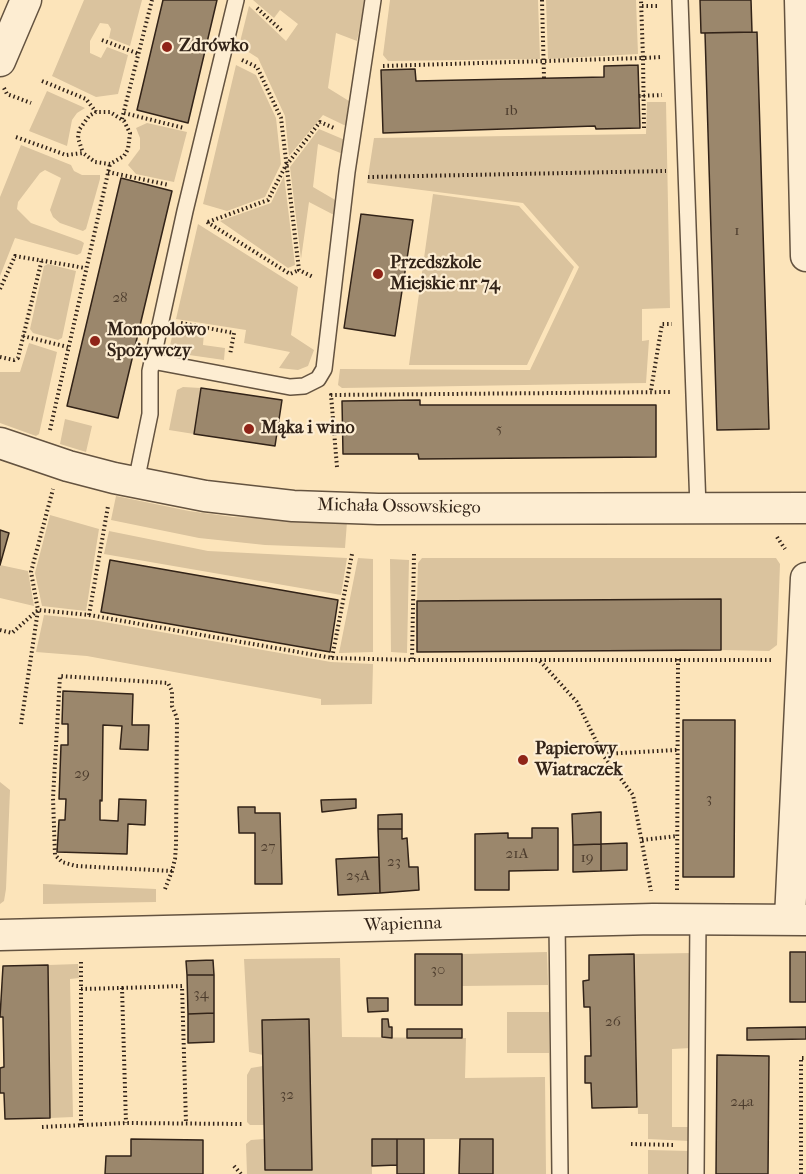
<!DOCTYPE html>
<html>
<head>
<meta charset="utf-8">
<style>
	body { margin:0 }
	canvas { display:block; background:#fce4ba }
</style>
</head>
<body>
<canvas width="806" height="1174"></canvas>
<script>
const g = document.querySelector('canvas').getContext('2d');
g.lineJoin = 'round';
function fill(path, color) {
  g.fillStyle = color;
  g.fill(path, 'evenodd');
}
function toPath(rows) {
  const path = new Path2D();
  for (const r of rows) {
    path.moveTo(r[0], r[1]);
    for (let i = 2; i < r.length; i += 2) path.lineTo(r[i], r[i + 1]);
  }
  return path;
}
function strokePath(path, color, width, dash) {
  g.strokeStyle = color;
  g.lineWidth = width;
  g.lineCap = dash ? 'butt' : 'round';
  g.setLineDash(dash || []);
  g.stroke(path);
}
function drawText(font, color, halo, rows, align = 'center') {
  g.font = font + ' "IM FELL French Canon",serif';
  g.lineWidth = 4.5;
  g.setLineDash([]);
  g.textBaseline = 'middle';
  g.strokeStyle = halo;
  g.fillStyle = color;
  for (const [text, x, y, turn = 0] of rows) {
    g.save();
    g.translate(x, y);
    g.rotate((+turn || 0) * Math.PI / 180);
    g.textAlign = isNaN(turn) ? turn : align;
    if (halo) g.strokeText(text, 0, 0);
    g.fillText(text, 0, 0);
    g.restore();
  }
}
fill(toPath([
	[84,0,142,0,130,46,109,38,111,29,108,24,100,23,90,41,90,53,101,58,107,47,128,55,118,94,96,97,52,76],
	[253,0,365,0,357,41,336,33,328,88,349,101,346,126,323,115,289,156,285,116,258,58,239,46,249,6,286,41,298,24,280,10,274,18],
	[390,0,538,0,540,59,388,61,383,55],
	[546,0,636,0,638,54,548,59],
	[236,65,256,75,276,118,281,164,265,197,227,211,203,204],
	[47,91,85,108,77,113,72,120,67,146,29,131],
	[647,102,666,102,670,308,642,309,642,341,649,340,646,383,342,388,338,385,340,369,530,370,579,267,523,203,367,183,374,138,646,134],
	[147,123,187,132,174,182,136,174,128,165,140,149,140,138,136,128],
	[319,129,345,140,343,154,318,144,313,187,337,201,334,215,309,202,301,259,290,167],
	[21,145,71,165,74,171,82,175,100,175,100,179,86,229,83,231,60,223,53,217,50,210,61,178,45,170,40,173,18,202,17,209,31,223,81,241,84,243,81,253,77,255,15,238,0,276,0,197],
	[284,176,295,265,288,268,220,221,271,203],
	[433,194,519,206,574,267,527,365,409,365],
	[198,224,298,287,291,335,314,350,308,366,298,370,279,368,290,352,244,343,246,330,176,319],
	[48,264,76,271,62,338,58,340,33,333,30,329,44,266],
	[174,327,204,332,203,345,225,348,224,360,175,353,170,346],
	[29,343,57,352,39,434,36,436,0,423,0,372,20,372],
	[183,387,201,388,194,434,169,430,177,390],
	[65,419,92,426,86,452,60,444],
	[116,496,189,511,233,517,347,522,345,548,265,545,199,538,111,520],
	[50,515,99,529,86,611,42,606,35,573],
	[109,531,208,551,347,558,341,595,104,554],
	[358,558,373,559,373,652,339,653],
	[422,558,776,558,780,564,777,645,769,651,721,650,721,599,417,601,418,563],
	[390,559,409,560,407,653,391,652],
	[0,565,28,571,34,606,0,598],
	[44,615,93,620,331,662,373,664,372,704,321,705,321,699,87,656,36,652],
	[0,782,10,790,6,889,4,901,0,904],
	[43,884,156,889,156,902,43,904],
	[547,952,548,985,462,986,462,954],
	[693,953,691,1048,672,1049,672,1127,690,1127,689,1141,648,1139,648,1114,638,1114,634,954],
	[340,958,342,1037,466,1038,465,1078,545,1077,546,1174,493,1174,493,1139,372,1139,372,1174,247,1174,246,1144,251,1140,264,1139,265,1170,312,1169,309,1020,263,1055,249,1052,244,959],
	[78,964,79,978,70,979,73,1117,50,1118,48,965],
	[507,1012,549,1012,549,1053,507,1053],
	[263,1066,264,1125,250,1125,247,1122,247,1075,251,1068],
	[648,1150,690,1151,690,1174,648,1174]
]), '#dac39e');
const building = toPath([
	[163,0,217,0,188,123,137,110,163,0],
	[700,0,751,0,752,32,701,33,700,0],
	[757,32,769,429,717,430,705,33,757,32],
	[638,65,640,128,596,129,595,126,383,133,381,70,415,69,416,81,604,77,604,66,638,65],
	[121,178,172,191,118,418,67,406,121,178],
	[361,214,413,220,395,336,344,328,361,214],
	[201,388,282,400,275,446,194,434,201,388],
	[420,400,420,405,656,405,656,457,419,459,418,454,343,454,342,401,420,400],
	[0,530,9,533,0,565,0,530],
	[110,560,338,600,330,652,101,612,110,560],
	[721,599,721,650,417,652,417,601,721,599],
	[63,691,133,694,132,725,149,725,148,750,120,749,122,726,103,725,102,801,100,800,100,820,118,821,119,799,146,800,145,825,128,824,127,854,57,852,59,820,65,820,66,799,59,799,61,745,68,745,68,724,62,724,63,691],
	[683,720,735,720,734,877,683,877,683,720],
	[356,799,356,808,322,812,321,800,356,799],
	[238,807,255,807,255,813,280,813,282,884,255,884,255,833,239,833,238,807],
	[601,812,601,844,573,845,572,814,601,812],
	[402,814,402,829,378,829,378,815,402,814],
	[532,828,558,828,558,870,509,871,509,890,475,890,475,834,508,833,508,838,532,838,532,828],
	[378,829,402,829,402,839,407,838,409,867,418,867,419,890,380,893,378,829],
	[627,843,627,870,601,871,601,844,627,843],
	[601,844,601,871,573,872,573,845,601,844],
	[379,857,380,893,338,895,336,859,379,857],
	[790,952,806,952,806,1002,790,1002,790,952],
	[415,954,462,954,462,1005,415,1005,415,954],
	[634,954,637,1107,592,1108,591,1083,585,1083,585,1056,591,1056,590,1007,584,1007,583,981,589,980,589,955,634,954],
	[213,960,214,975,187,975,186,961,213,960],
	[48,965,50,1118,5,1119,4,1093,0,1093,0,1068,4,1067,3,1017,0,1017,3,966,48,965],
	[187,975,214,975,214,1013,188,1014,187,975],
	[367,998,388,998,388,1011,368,1012,367,998],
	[214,1013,214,1042,188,1043,188,1014,214,1013],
	[309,1019,312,1170,265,1170,262,1020,309,1019],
	[382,1019,388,1019,389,1027,392,1027,392,1038,382,1037,382,1019],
	[806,1027,806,1039,747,1040,747,1028,806,1027],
	[407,1029,462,1029,462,1038,407,1038,407,1029],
	[717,1055,769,1056,768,1174,716,1174,717,1055],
	[131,1139,203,1140,203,1174,105,1174,106,1156,131,1156,131,1139],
	[372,1139,397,1139,397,1165,372,1166,372,1139],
	[397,1139,424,1139,424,1174,397,1174,397,1139],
	[460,1139,493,1139,493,1174,459,1174,460,1139]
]);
fill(building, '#9b876c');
strokePath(building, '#322318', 1.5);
const service = toPath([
	[680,0,698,508],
	[152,361,290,387,304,386,318,379,324,369,347,172,373,0],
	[136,482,150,414,150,371,185,211,236,0],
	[557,921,560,1174],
	[696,1174,698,918]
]);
const minor = toPath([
	[800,0,806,256],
	[0,61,26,0],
	[0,443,68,466,114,478,205,496,293,506,378,509,806,508],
	[790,919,806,578],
	[0,935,653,919,806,920]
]);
strokePath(service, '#645340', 18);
strokePath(minor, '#645340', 33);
strokePath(toPath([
	[542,0,544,78],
	[642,6,659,6],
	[257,8,283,32],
	[102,40,139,54],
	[242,60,257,67,281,118,299,270,313,277],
	[383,66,643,58,641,0],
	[42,81,86,99,96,112],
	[4,88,7,94,31,103],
	[639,96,662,95],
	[124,113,184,128],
	[122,119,152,0],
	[644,128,643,58,662,57],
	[16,137,66,155,83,153,95,162,110,164,124,156,128,149,130,133,124,121,110,112,96,112,89,116,79,130,78,138,83,153],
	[108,172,169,185],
	[368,177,666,171],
	[207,222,290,274,299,270],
	[208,222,268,200,285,167,320,122,334,128],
	[0,289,15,256,85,268],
	[181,323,234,333,230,355],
	[23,336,68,347],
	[0,357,14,360,18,358,42,259],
	[651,390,662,324,672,324],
	[50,430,110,164],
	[337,467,331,395,672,392],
	[777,537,785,549],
	[414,554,412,660,773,660],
	[89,615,108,506],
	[0,630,12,633,38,610,31,572,53,489],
	[332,658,412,660],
	[540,661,577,702,603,755,633,795,651,891],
	[21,724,38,610,89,615,332,658,352,554],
	[603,754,677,750],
	[642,840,677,836],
	[165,889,172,871,175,859,176,846,177,718,172,706,172,691,168,683,60,676,53,798,55,855,62,862,76,866,172,871],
	[677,890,678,659],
	[81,962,81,989,122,988,126,1123],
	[122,988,182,986,186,1123],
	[81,1125,81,989],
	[42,1127,126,1123,242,1124],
	[631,1144,675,1145],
	[234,1166,241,1174],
	[801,1174,801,1058,806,1058]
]), '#322318', 4, [1.5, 3]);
strokePath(service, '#fdedd2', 15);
strokePath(minor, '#fdedd2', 30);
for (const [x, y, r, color] of [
	[167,47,6,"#8f2418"],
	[378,274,6,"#8f2418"],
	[95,341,6,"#8f2418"],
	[249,429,6,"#8f2418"],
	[523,760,6,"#8f2418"]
]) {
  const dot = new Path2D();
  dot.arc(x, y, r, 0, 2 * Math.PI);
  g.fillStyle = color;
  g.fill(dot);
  strokePath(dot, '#fdedd2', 2);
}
drawText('15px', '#4c3c2d', null, [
	["1b",511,111],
	["1",737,231],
	["28",120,298],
	["5",499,429],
	["29",82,774],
	["3",709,799],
	["27",268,847],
	["21A",517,854],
	["19",587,858],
	["23",394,862],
	["25A",358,876],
	["30",438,970],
	["34",201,994],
	["26",613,1022],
	["32",287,1095],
	["24a",742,1102]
]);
drawText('bold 18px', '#322318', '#fdedd2', [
	["Zdrówko",179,47],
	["Przedszkole",390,264],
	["Miejskie nr 74",390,285],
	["Monopolowo",107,331],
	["Spożywczy",107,352],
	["Mąka i wino",261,429],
	["Papierowy",535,750],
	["Wiatraczek",535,771]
], 'left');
drawText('18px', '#322318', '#fdedd2', [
	["Michała Ossowskiego",399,507,1],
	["Wapienna",403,925,-2]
]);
</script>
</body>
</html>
